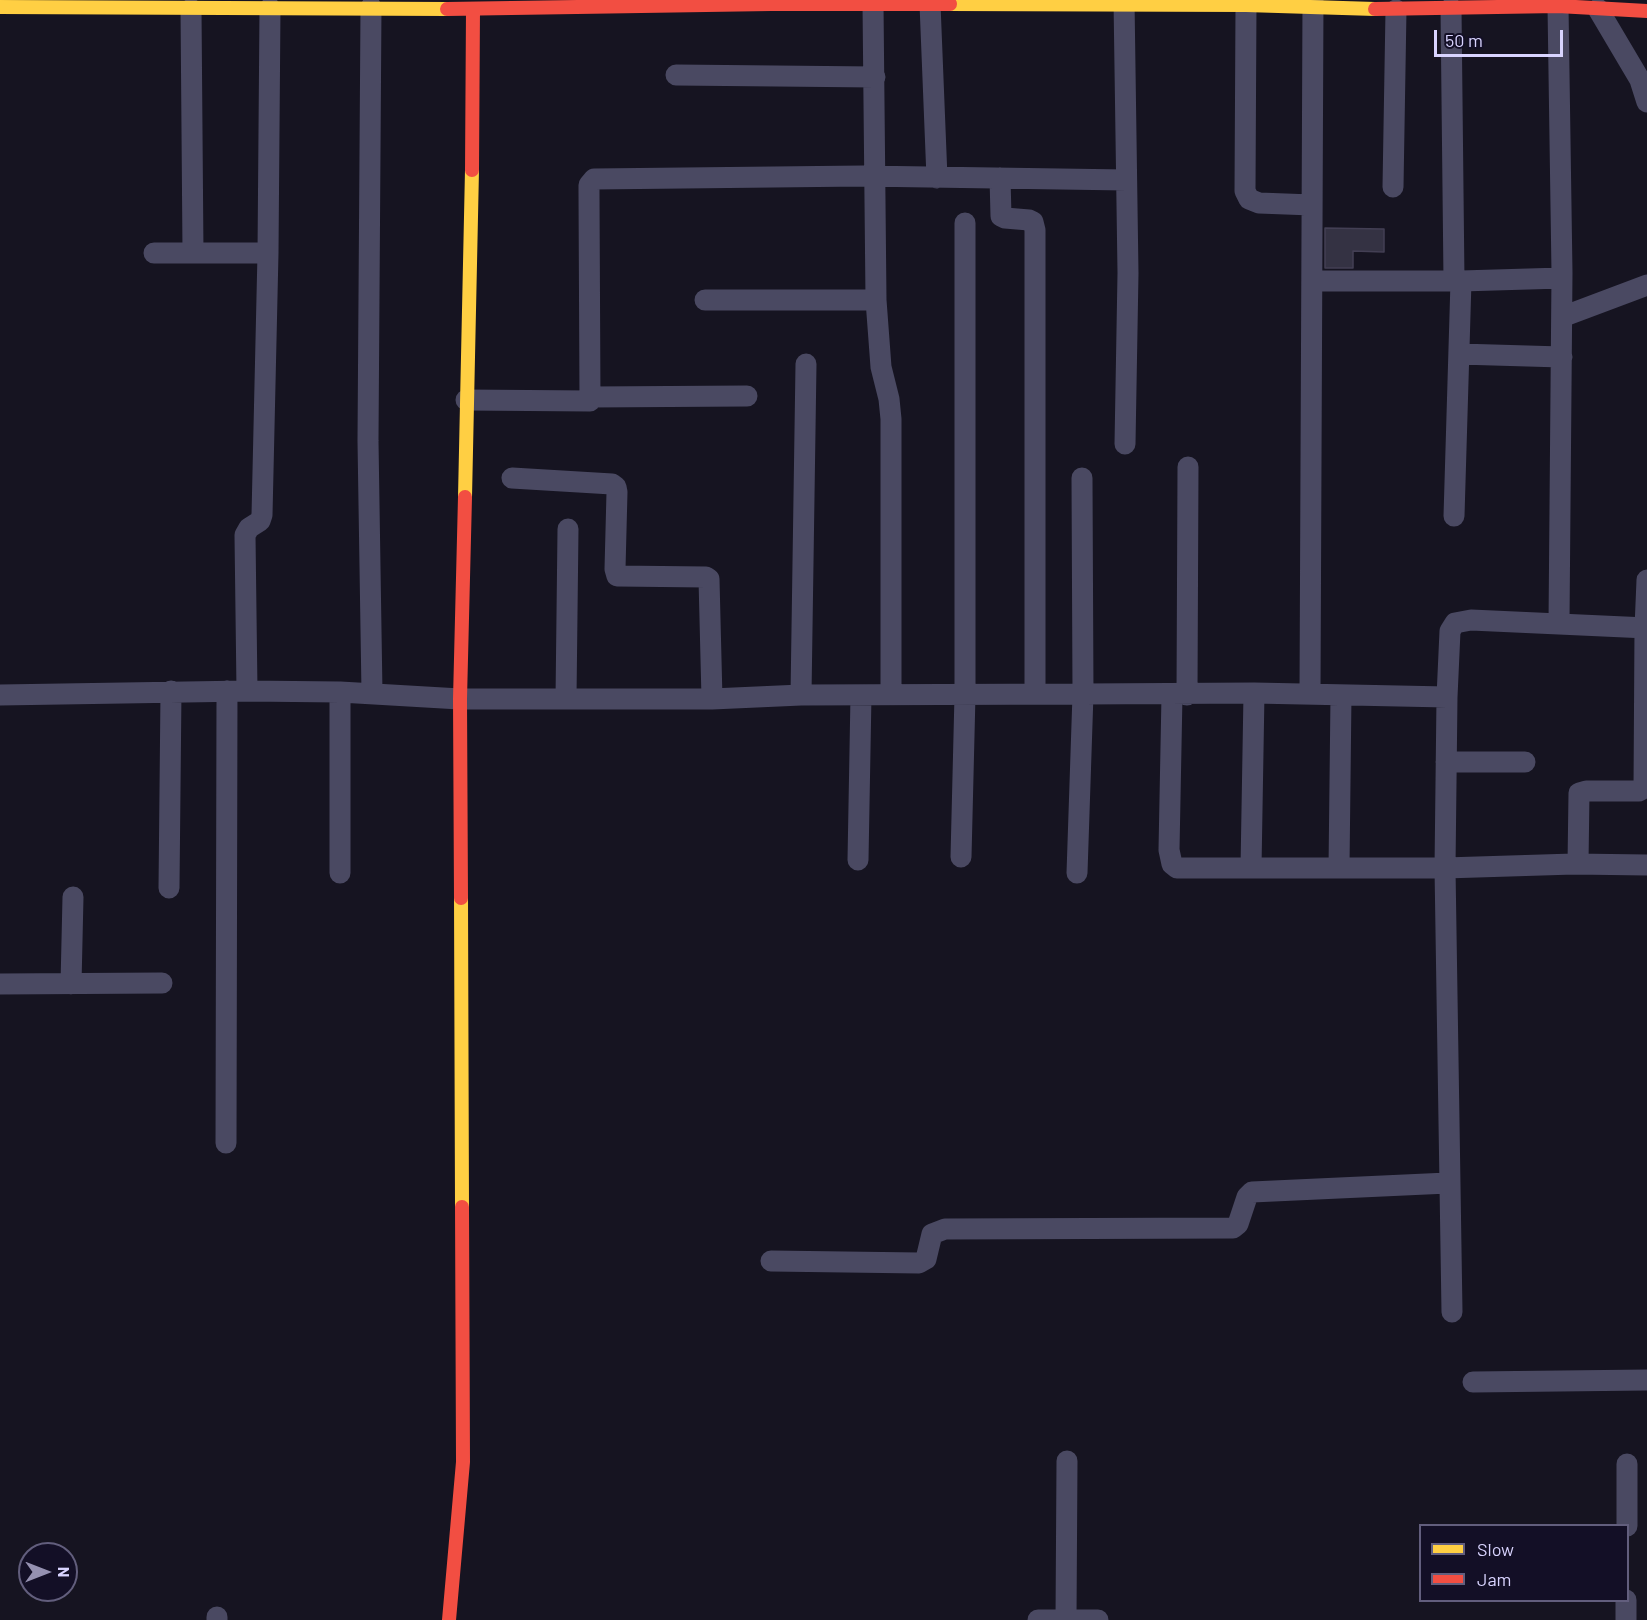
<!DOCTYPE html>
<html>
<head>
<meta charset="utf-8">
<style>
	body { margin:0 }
	#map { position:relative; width:1647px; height:1620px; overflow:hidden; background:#161421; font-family:Barlow,sans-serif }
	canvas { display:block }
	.legend { position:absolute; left:1419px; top:1524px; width:210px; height:78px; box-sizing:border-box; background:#130f26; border:2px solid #625e7d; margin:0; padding:8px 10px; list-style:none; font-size:18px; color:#d9d4ff }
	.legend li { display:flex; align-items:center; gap:12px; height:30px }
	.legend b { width:30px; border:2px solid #625e7d }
	.north { position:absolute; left:18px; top:1542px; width:60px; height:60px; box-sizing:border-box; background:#130f26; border:2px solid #625e7d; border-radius:50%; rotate:90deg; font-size:16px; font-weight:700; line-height:24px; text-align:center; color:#d9d4ff }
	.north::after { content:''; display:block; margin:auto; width:21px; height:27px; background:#9591b1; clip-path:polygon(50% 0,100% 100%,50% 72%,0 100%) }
	.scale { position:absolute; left:1434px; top:30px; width:129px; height:27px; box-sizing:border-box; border:3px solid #d9d4ff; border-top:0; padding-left:8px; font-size:18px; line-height:21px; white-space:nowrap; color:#d9d4ff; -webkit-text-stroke:4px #130f26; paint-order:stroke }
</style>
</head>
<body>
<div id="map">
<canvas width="1647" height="1620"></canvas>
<ul class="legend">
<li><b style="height:8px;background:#ffcf43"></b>Slow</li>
<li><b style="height:8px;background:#f24e42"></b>Jam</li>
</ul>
<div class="north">N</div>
<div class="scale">50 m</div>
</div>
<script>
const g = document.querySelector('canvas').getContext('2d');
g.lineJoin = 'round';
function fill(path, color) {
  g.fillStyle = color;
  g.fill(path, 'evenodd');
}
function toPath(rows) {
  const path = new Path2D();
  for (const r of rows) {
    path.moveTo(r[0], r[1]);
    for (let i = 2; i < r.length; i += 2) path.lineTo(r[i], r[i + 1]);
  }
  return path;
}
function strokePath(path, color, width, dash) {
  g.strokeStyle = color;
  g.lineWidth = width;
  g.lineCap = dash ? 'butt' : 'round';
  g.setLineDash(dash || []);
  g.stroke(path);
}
const building = toPath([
	[1325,228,1384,229,1384,252,1353,251,1353,268,1325,268,1325,228]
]);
fill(building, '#343243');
strokePath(building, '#433f54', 1.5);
strokePath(toPath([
	[1124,0,1128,273,1125,444],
	[873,4,876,300,881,367,889,399,891,419,891,694],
	[930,4,937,178],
	[1246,5,1245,191,1249,199,1259,203,1312,205],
	[1558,6,1562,273,1559,623],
	[371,7,368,441,372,693],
	[1451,8,1454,281],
	[191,9,193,253],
	[1598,9,1640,80,1647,102],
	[676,75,875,77],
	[1000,178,1001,216,1005,218,1029,220,1033,222,1035,230,1035,694],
	[1393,187,1396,10],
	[154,253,268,253],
	[1312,281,1461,281,1562,278],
	[705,300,876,300],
	[1562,317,1647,285],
	[1459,354,1562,357],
	[591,397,747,396],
	[466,400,590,401,589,193,589,185,594,179,863,176,1126,180],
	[512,478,612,484,616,487,617,492,615,569,617,576,706,577,709,579,712,699],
	[1454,516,1461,281],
	[247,691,245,535,249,528,260,521,262,515,268,253,270,8],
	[340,692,340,873],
	[1310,694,1313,0],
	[0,695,247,691,340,692,460,699,712,699,801,695,1083,694,1254,693,1447,697],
	[801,695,806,364],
	[1172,695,1169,850,1172,864,1177,868,1445,868,1574,864,1647,865],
	[1187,695,1188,467],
	[566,699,568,529],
	[1446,762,1525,762],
	[961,857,965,695,965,223],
	[858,860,861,695],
	[1578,864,1579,793,1586,791,1639,791,1644,788,1645,628,1647,580],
	[1251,868,1254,693],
	[1339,868,1341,695],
	[1077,873,1083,694,1082,478],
	[169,888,171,691],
	[0,984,162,983],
	[71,984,73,897],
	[226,1143,227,691],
	[771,1261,919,1263,926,1259,932,1234,945,1229,1233,1228,1238,1224,1247,1197,1252,1192,1448,1183],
	[1452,1312,1445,868,1447,697,1450,631,1455,623,1471,620,1647,628],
	[1473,1382,1647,1380],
	[1627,1526,1627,1464],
	[1066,1619,1067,1461],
	[217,1620,217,1617],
	[1038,1620,1098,1620],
	[1626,1620,1626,1600]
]), '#4a4962', 21);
strokePath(toPath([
	[950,4,1246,5,1375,9],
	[0,7,447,9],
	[465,497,472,170],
	[461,898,462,1207]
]), '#ffcf43', 14);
strokePath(toPath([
	[447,9,771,4,950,4],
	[1375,9,1558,6,1647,11],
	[472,170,473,9],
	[461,898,460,699,465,497],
	[449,1620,463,1462,462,1207]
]), '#f24e42', 14);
</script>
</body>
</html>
